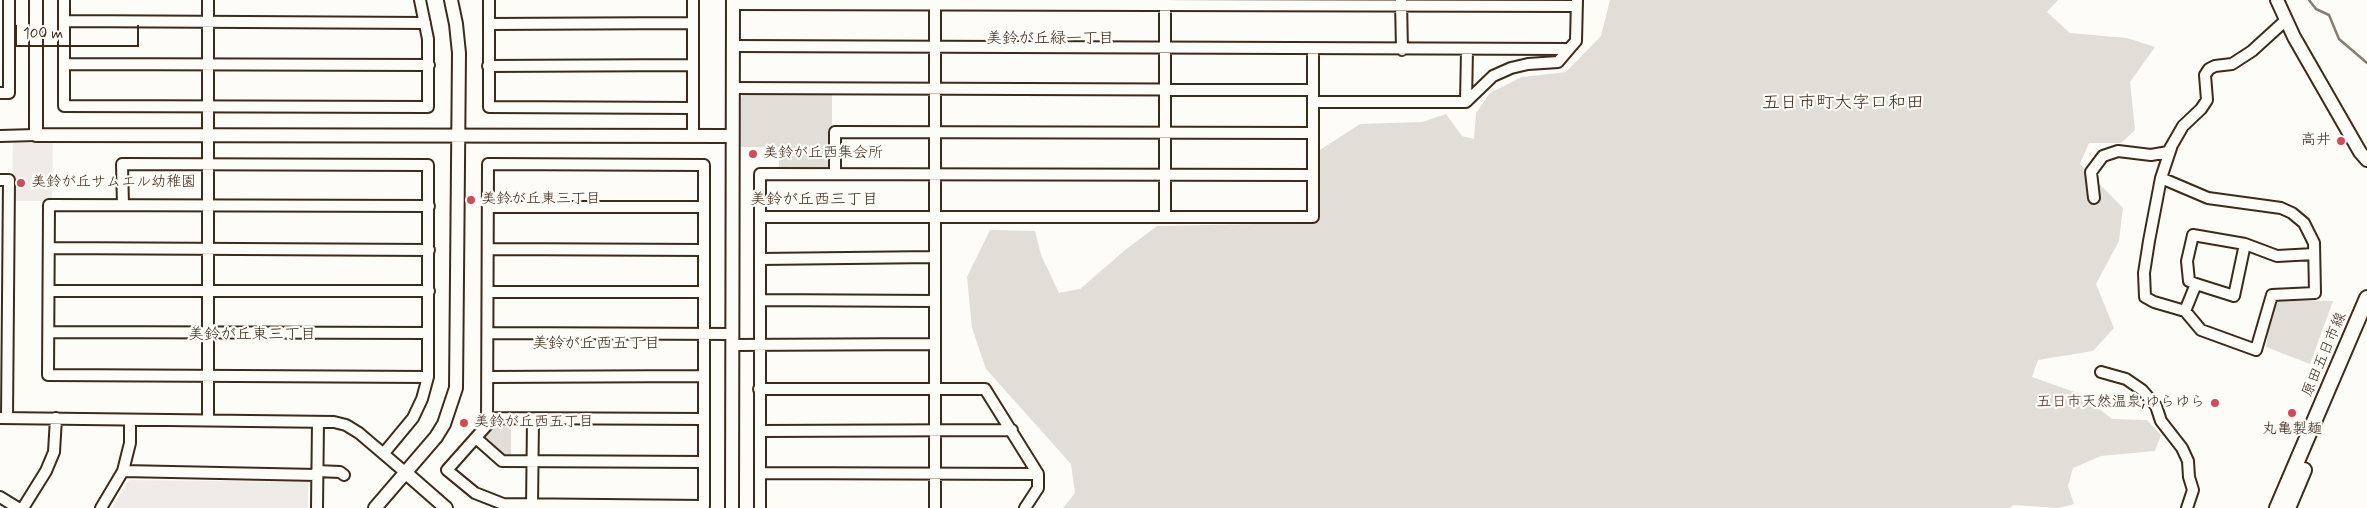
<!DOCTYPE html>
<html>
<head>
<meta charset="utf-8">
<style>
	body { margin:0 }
	#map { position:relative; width:2367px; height:508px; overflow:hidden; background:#fdfcf7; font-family:Mynerve,sans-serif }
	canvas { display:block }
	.scale { position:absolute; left:15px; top:25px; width:124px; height:22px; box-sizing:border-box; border:2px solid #3b2a1e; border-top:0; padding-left:6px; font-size:15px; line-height:18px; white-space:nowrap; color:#3b2a1e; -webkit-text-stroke:4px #fdfcf7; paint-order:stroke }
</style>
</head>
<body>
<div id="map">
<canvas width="2367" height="508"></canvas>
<div class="scale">100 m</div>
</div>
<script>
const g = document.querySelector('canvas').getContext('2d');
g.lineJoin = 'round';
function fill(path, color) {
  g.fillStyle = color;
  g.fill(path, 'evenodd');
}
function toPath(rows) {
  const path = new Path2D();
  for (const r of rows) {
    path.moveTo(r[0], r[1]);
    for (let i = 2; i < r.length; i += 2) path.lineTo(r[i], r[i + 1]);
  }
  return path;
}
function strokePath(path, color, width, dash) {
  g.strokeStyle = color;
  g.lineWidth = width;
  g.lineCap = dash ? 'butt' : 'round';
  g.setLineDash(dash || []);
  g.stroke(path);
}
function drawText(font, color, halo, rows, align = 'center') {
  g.font = font + ' Mynerve,"Klee One",sans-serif';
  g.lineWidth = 4.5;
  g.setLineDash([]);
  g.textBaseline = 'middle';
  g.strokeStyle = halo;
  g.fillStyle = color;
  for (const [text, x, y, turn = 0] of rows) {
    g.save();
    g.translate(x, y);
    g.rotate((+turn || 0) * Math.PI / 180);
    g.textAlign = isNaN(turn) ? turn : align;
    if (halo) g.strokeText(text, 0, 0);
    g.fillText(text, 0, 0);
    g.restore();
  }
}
fill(toPath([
	[13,143,53,143,52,201,12,201],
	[129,480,308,482,308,508,112,508]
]), '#efece7');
fill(toPath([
	[1610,0,2058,0,2047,12,2070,33,2127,38,2155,47,2130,82,2135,130,2121,143,2089,143,2080,164,2123,208,2119,241,2096,284,2114,328,2093,351,2038,360,2032,377,2080,394,2112,419,2147,420,2161,435,2155,451,2101,456,2073,468,2068,486,2074,504,2058,508,2013,505,2010,508,1063,508,1075,493,1071,464,986,369,972,328,967,277,990,230,1035,231,1041,255,1059,293,1080,289,1125,250,1157,226,1308,223,1317,219,1320,150,1360,124,1422,122,1446,114,1462,136,1474,139,1476,113,1490,93,1522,77,1566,72,1601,36],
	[832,93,832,166,827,171,779,170,779,147,740,147,741,97,744,94],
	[2277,300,2333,301,2310,364,2266,347,2272,309],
	[495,423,511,423,511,457,504,457,485,440,485,434]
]), '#e1ded7');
strokePath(toPath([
	[2309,0,2316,9,2329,15,2339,39,2367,63]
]), '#887d74', 2.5);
const minor = toPath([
	[64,0,64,106,428,107,428,39,420,0],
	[208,0,208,420],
	[489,0,489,107,692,108],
	[1165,0,1165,217],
	[1401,1,1402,50],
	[733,4,1577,6],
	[64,21,425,23],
	[489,24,693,23],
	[733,46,1569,49,1576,41,1577,0],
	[64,64,429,65],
	[488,66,693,65],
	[732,88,1313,90],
	[0,93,9,93,9,0],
	[1313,102,1466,102,1467,50],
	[1466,102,1493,76,1511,68,1528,64,1558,62,1569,49],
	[0,136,36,135],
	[693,136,693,0],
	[488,164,704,165,704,506,503,504,475,493,447,470,487,425,488,164],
	[835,174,835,132,1313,133],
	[2161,178,2208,198,2281,208,2292,213,2304,223,2314,243,2315,293,2272,295,2256,350,2201,330,2185,311,2154,302,2145,297,2144,273,2149,241,2161,178,2171,148],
	[0,180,9,180,7,418],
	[2094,198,2091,172,2103,156,2118,151,2151,155,2168,152,2183,126,2201,109,2207,100,2205,75,2209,69,2215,66,2232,64,2252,51,2286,20],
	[123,205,122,164,428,165,428,377,422,399,413,418,384,453],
	[488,207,704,207],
	[760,217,1313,217,1313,50],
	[2245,244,2277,256,2314,254],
	[49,248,429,250],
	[488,249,704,250],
	[760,259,935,257],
	[49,291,429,291],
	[488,292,704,292],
	[760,300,935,301],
	[2185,311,2196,284,2234,296,2245,244,2193,235,2187,261,2189,281,2196,284],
	[49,332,428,333],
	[488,333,732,334],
	[732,345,935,344],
	[2101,372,2126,379,2142,390,2156,406,2161,421,2182,448,2188,461,2189,477,2193,490,2187,508],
	[428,377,48,375,49,205,429,206],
	[488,377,704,376],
	[759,389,985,389,1038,474,1038,488,1025,508],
	[0,418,334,422,346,425,359,433,406,473],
	[488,418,704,419],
	[760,431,1012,430],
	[476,438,502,461,704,462],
	[123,471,317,475],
	[317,471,340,472,344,475],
	[760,473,1038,474],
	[0,497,18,508],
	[23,508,46,471,54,452,56,418],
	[101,508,123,471,130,443,130,420],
	[317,508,318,422],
	[532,508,533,419],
	[760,508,760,174,1313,175],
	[935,508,935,0]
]);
const tertiary = toPath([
	[36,0,36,135,732,136],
	[2277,0,2294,37,2360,152,2367,160],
	[406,473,446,508],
	[375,508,436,437,444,424,456,388,459,53,456,24,451,0],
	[732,508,733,0]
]);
const secondary = toPath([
	[2277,508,2367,298],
	[2288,508,2304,470]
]);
strokePath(minor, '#3b2a1e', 14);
strokePath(tertiary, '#3b2a1e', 16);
strokePath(secondary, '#3b2a1e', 18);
strokePath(minor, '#fdfcf7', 10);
strokePath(tertiary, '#fdfcf7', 12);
strokePath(secondary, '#fdfcf7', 14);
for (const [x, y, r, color] of [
	[2341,141,5,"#d1495b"],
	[753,154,5,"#d1495b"],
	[21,183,5,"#d1495b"],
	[471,200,5,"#d1495b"],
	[2215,403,5,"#d1495b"],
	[2292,413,5,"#d1495b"],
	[464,423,5,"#d1495b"]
]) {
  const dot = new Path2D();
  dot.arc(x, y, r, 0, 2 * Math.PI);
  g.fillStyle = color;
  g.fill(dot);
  strokePath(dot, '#fdfcf7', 2);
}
drawText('15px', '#3b2a1e', '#fdfcf7', [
	["高井",2331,141,"right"],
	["美鈴が丘西集会所",763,154],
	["美鈴が丘サムエル幼稚園",31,183],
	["美鈴が丘東三丁目",481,200],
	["五日市天然温泉;ゆらゆら",2205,403,"right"],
	["美鈴が丘西五丁目",474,423],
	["丸亀製麺",2292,430,"center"]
], 'left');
drawText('15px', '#3b2a1e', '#fdfcf7', [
	["原田五日市線",2325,355,-67]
]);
drawText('16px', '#3b2a1e', '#fdfcf7', [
	["美鈴が丘緑一丁目",1050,40],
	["美鈴が丘西三丁目",814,201],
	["美鈴が丘東三丁目",252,336],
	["美鈴が丘西五丁目",596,345]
]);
drawText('18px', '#3b2a1e', '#fdfcf7', [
	["五日市町大字口和田",1843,104]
]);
</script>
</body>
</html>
